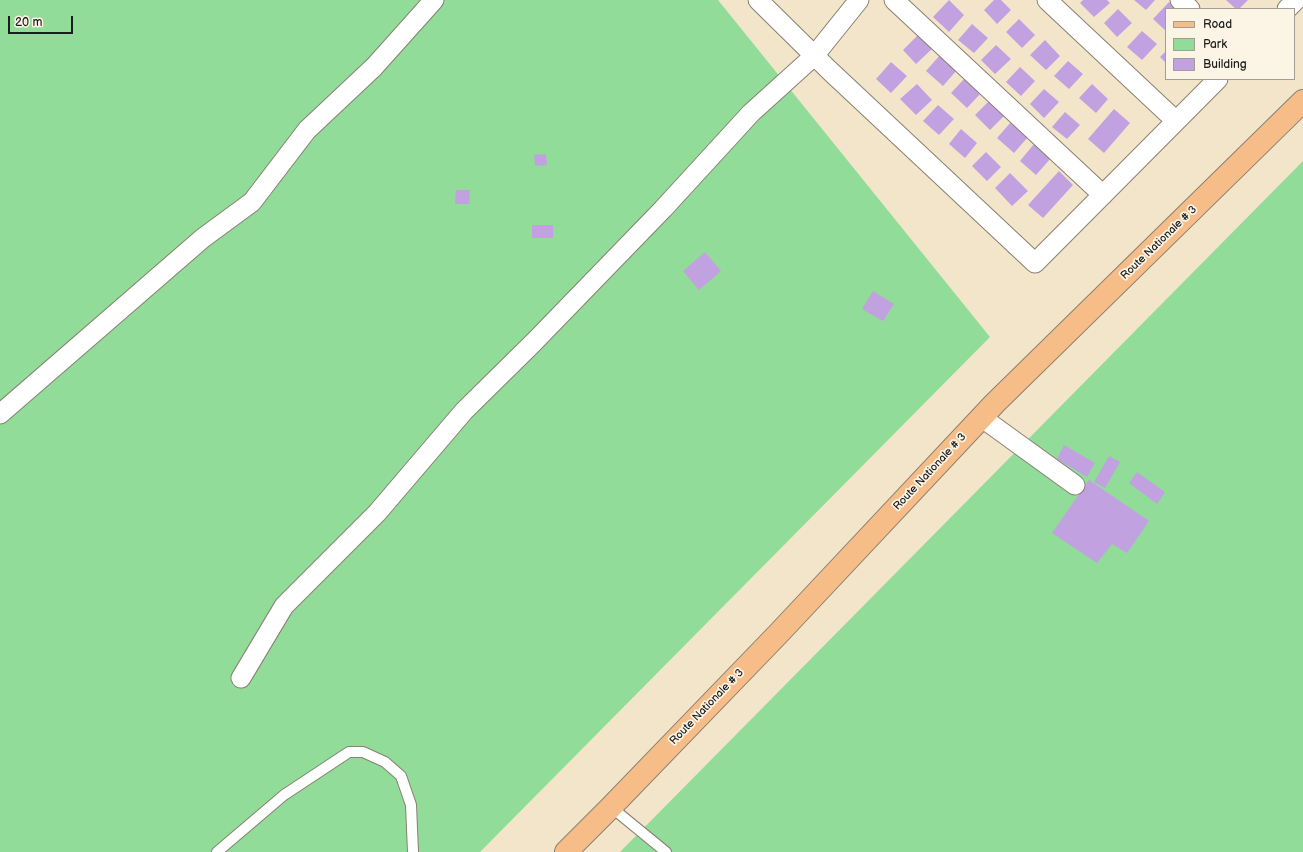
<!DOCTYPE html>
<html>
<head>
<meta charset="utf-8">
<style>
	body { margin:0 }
	#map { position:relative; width:1303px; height:852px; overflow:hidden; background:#f3e5c9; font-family:"Balsamiq Sans",sans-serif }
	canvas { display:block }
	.legend { position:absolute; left:1165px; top:8px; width:130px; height:72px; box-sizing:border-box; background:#fcf5e5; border:1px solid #a29e95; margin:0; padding:5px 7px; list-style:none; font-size:12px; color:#1c1c1c }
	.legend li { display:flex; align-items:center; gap:8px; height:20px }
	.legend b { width:20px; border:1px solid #a29e95 }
	.scale { position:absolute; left:8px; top:16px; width:65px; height:18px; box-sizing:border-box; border:2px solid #1c1c1c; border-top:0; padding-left:5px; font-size:12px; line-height:14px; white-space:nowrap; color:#1c1c1c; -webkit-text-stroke:3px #fcf5e5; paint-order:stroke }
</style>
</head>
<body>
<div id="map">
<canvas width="1303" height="852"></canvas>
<ul class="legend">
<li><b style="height:5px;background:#f7bd88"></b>Road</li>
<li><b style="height:11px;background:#91dc99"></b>Park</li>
<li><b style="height:11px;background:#c2a1e1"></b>Building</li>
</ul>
<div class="scale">20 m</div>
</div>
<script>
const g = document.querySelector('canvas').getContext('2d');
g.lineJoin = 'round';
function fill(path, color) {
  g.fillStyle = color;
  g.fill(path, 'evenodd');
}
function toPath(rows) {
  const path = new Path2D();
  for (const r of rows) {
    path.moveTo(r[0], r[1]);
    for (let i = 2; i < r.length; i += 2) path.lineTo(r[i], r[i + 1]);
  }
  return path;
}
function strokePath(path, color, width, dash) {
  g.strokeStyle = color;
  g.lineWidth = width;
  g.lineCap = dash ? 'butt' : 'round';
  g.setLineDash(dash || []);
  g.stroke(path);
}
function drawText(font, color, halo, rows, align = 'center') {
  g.font = font + ' "Balsamiq Sans",sans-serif';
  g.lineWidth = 3.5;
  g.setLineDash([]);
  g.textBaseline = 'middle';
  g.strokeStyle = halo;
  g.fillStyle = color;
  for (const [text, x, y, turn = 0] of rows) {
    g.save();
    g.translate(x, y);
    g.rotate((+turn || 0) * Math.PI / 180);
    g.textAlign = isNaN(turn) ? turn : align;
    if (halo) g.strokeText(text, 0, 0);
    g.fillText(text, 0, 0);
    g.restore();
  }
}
fill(toPath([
	[0,0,718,0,990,337,480,852,0,852],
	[1303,161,1303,852,620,852]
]), '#91dc99');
fill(toPath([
	[949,0,964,15,949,32,933,17],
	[994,0,1001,0,1011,10,997,24,984,10],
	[1083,0,1107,0,1110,3,1094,17,1080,3],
	[1134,0,1155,0,1146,10],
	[1226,0,1248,0,1239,9,1236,9],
	[1169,2,1177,9,1166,9,1166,31,1153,19],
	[1118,9,1132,23,1117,37,1104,23],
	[1019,19,1035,35,1022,48,1006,32],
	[972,24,988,38,974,53,958,40],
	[1142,31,1157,44,1142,60,1127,47],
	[919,34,933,48,916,64,903,50],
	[1045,40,1060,56,1046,70,1030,55],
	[996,45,1011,59,995,74,981,60],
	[1166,51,1166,63,1160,57],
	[940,55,957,70,943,86,926,71],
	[1068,61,1083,74,1069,89,1054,76],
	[891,62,907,76,891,93,876,79],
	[1020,67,1035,81,1021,96,1006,82],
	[965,78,981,93,967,108,951,93],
	[917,84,932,100,916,115,900,99],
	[1092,84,1108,99,1096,113,1079,98],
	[1044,89,1059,102,1044,118,1030,104],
	[989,101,1004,116,990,130,975,115],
	[938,105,954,119,939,135,923,121],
	[1114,109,1130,123,1104,153,1088,139],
	[1065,112,1080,125,1067,139,1052,127],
	[1011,122,1028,137,1014,153,997,138],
	[961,129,977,143,965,158,949,144],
	[1034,144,1051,158,1036,175,1020,161],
	[986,152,1001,167,987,181,972,166],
	[546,154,547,165,535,166,534,155],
	[1059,171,1073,185,1043,218,1028,205],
	[1010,173,1028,191,1012,206,995,188],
	[456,190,470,190,469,204,455,204],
	[532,225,553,225,553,238,532,238],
	[705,252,721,271,699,290,683,271],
	[873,291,894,304,883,321,862,309],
	[1064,445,1095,463,1087,477,1057,459],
	[1109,456,1120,462,1105,488,1094,482],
	[1137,472,1165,492,1157,504,1129,483],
	[1089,480,1149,521,1127,553,1112,544,1097,563,1052,533]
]), '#c2a1e1');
const lane = toPath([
	[611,807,666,852],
	[217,852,284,795,349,752,363,752,385,762,401,776,411,805,413,852]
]);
const street = toPath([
	[758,0,829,70,1035,263,1218,79],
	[894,0,1103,195],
	[1047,0,1176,121],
	[1180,0,1190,9],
	[1287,9,1296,0],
	[0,414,203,238,252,202,307,130,374,67,434,0],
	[981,417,1075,485],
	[241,678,284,606,377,513,464,411,534,342,663,209,751,113,814,56,859,0]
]);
const primary = toPath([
	[566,852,611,807,779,633,995,403,1303,101]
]);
strokePath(lane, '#888072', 12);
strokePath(street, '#888072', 21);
strokePath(primary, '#888072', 24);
strokePath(lane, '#fff', 10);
strokePath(street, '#fff', 19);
strokePath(primary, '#f7bd88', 22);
drawText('11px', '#1c1c1c', '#fcf5e5', [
	["Route Nationale # 3",1159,243,-44],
	["Route Nationale # 3",930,472,-47],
	["Route Nationale # 3",707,707,-46]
]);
</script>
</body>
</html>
